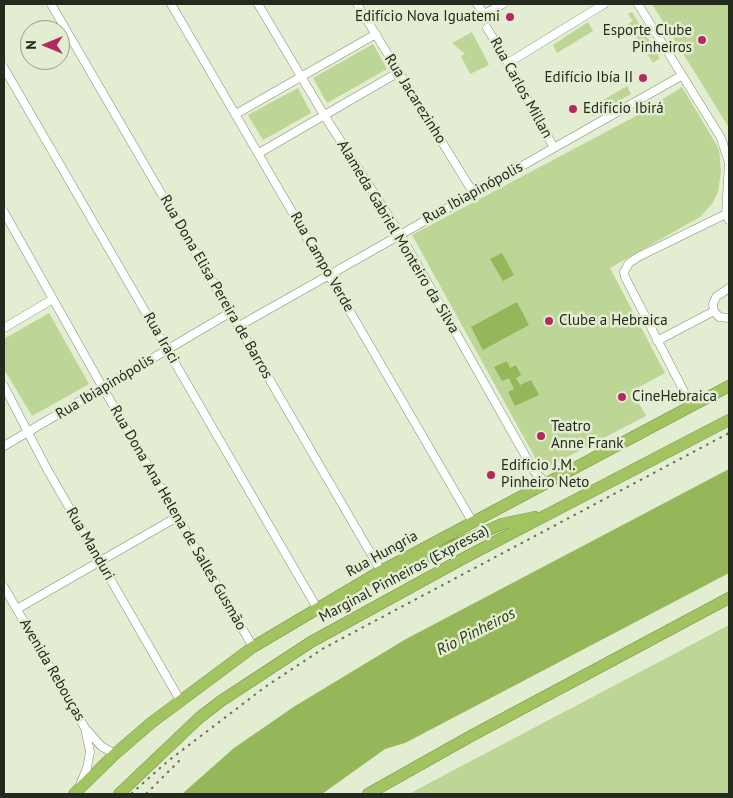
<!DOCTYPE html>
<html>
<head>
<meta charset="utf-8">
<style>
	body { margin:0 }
	#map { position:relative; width:733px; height:798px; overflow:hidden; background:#e2edd1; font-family:"PT Sans",sans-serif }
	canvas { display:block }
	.frame { position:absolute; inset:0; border:5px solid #252a1f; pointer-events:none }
	.north { position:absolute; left:20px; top:20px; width:50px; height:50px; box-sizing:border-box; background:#e2edd1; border:1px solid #969f8a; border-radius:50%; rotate:270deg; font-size:14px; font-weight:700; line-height:20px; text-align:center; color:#252a1f }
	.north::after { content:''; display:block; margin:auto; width:18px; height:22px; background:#b42963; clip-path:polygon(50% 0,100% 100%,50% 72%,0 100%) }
</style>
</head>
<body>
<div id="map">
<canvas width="733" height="798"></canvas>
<div class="frame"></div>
<div class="north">N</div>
</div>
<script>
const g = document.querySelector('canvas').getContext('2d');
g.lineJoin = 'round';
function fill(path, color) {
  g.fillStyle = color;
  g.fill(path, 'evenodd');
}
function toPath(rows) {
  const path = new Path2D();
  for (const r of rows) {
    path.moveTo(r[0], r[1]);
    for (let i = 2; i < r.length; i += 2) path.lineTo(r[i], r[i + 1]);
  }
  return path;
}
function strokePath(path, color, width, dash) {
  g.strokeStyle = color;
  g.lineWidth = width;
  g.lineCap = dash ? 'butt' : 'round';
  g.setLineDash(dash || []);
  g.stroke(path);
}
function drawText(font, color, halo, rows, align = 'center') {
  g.font = font + ' "PT Sans",sans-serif';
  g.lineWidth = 5;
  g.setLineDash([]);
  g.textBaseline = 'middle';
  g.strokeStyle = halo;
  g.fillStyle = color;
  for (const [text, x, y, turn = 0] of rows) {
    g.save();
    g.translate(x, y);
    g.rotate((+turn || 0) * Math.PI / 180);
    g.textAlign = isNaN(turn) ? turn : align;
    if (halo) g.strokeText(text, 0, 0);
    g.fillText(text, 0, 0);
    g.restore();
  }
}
fill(toPath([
	[652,4,729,4,729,128,697,76],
	[632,12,660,58,653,63,628,24,633,21,628,14],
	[588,22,593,31,557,53,553,45],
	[472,32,489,65,470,74,461,56,465,54,452,43],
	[373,44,387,69,327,103,313,78],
	[627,86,631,94,592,116,588,109],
	[682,87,719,149,721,172,718,192,712,204,700,217,610,268,665,373,632,391,646,416,542,470,412,235,634,117],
	[298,88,311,113,263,140,248,115],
	[49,313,89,384,32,416,4,369,4,339],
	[729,625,729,794,410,794,418,789]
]), '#bdd695');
fill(toPath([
	[502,253,514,275,503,281,490,259],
	[517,302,529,325,483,350,471,327],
	[507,361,510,368,516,365,521,375,516,378,520,385,531,380,539,395,515,406,508,392,514,389,509,378,502,381,494,367],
	[729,469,729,573,405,743,385,749,322,794,182,794,234,748,295,706,406,639]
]), '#95b659');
const minor = toPath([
	[51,4,381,571],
	[171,4,472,521],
	[258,4,324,115,400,234,534,471,546,483],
	[357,4,474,194],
	[477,4,484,14,503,4],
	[638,4,721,138,729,163,726,214,729,220],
	[487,28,508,63,554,148],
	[508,63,604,4],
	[4,68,317,608],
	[236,114,376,34],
	[259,153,399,72],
	[4,212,103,388,253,647],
	[729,288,716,297,713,304,714,311,719,317,729,318],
	[239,326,681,76],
	[4,328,53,299],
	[657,341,714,311],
	[4,386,47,469,180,700],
	[692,407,625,277,624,272,629,263,638,257,726,214],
	[4,446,231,312],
	[4,587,85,728,90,752,87,768,80,785],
	[17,609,177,517],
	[88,731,101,746,115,754]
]);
const highway = toPath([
	[374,582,502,524,535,517],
	[74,794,115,754,151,723,253,647,381,571,729,386],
	[119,794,199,718,221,701,311,642,464,558,729,420],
	[368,794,471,736,729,598]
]);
strokePath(minor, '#828d73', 9);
strokePath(highway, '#768e49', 12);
strokePath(minor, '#fff', 8);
strokePath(highway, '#a1c460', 11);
strokePath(toPath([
	[131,794,168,761,231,713,265,687,324,648,729,433],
	[146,794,183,757]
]), '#676f5e', 2, [2.5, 5]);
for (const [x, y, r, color] of [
	[510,17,5,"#b42963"],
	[702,40,5,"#b42963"],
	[643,78,5,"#b42963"],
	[573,109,5,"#b42963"],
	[549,321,5,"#b42963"],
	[622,397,5,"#b42963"],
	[541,436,5,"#b42963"],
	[491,475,5,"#b42963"]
]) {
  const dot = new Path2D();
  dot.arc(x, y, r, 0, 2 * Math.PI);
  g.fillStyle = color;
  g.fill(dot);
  strokePath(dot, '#e2edd1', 2);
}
drawText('15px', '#252a1f', '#e2edd1', [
	["Edifício Nova Iguatemi",500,17,"right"],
	["Esporte Clube",692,31,"right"],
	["Pinheiros",692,48,"right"],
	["Edifício Ibía II",633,78,"right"],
	["Edifício Ibirá",583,109],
	["Clube a Hebraica",559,321],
	["CineHebraica",632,397],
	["Teatro",551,427],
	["Anne Frank",551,444],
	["Edifício J.M.",501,466],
	["Pinheiro Neto",501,483]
], 'left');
drawText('15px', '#252a1f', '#e2edd1', [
	["Rua Carlos Millan",521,88,61],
	["Rua Jacarezinho",415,99,58],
	["Rua Ibiapinópolis",473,193,-29],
	["Alameda Gabriel Monteiro da Silva",398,237,59],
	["Rua Campo Verde",322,262,60],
	["Rua Dona Elisa Pereira de Barros",216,287,60],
	["Rua Iraci",161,338,60],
	["Rua Ibiapinópolis",105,387,-31],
	["Rua Dona Ana Helena de Salles Gusmão",178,518,60],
	["Rua Manduri",90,544,60],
	["Rua Hungria",382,554,-29],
	["Marginal Pinheiros (Expressa)",404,574,-28],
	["Avenida Rebouças",52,670,60]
]);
drawText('italic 16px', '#2d3a13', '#e2edd1', [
	["Rio Pinheiros",476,632,-27]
]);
</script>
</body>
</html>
